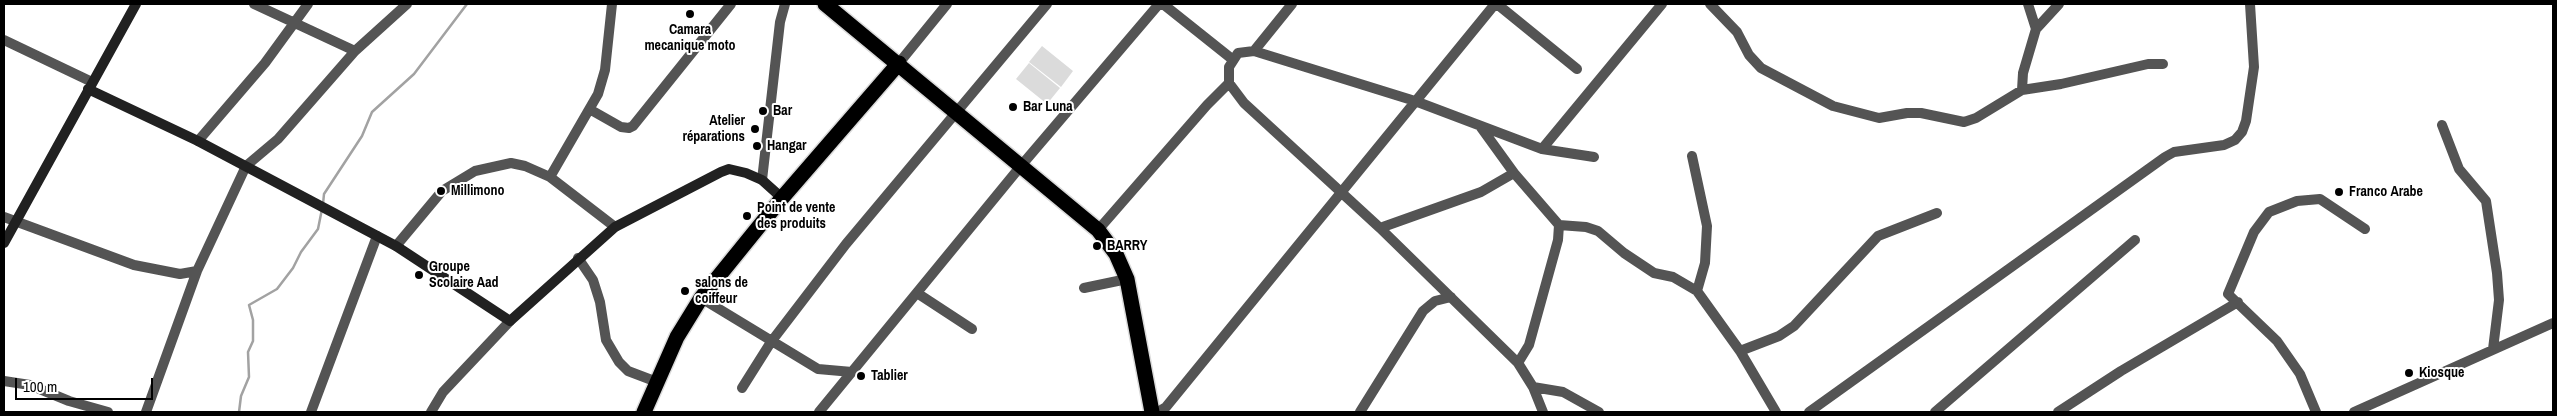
<!DOCTYPE html>
<html>
<head>
<meta charset="utf-8">
<style>
	body { margin:0 }
	#map { position:relative; width:2557px; height:416px; overflow:hidden; background:#fff; font-family:"Archivo Narrow",sans-serif }
	canvas { display:block }
	.frame { position:absolute; inset:0; border:5px solid #000; pointer-events:none }
	.scale { position:absolute; left:15px; top:378px; width:138px; height:22px; box-sizing:border-box; border:2px solid #000; border-top:0; padding-left:6px; font-size:15px; line-height:18px; white-space:nowrap; color:#000; -webkit-text-stroke:4px #fff; paint-order:stroke }
</style>
</head>
<body>
<div id="map">
<canvas width="2557" height="416"></canvas>
<div class="frame"></div>
<div class="scale">100 m</div>
</div>
<script>
const g = document.querySelector('canvas').getContext('2d');
g.lineJoin = 'round';
function fill(path, color) {
  g.fillStyle = color;
  g.fill(path, 'evenodd');
}
function toPath(rows) {
  const path = new Path2D();
  for (const r of rows) {
    path.moveTo(r[0], r[1]);
    for (let i = 2; i < r.length; i += 2) path.lineTo(r[i], r[i + 1]);
  }
  return path;
}
function strokePath(path, color, width, dash) {
  g.strokeStyle = color;
  g.lineWidth = width;
  g.lineCap = dash ? 'butt' : 'round';
  g.setLineDash(dash || []);
  g.stroke(path);
}
function drawText(font, color, halo, rows, align = 'center') {
  g.font = font + ' "Archivo Narrow",sans-serif';
  g.lineWidth = 4;
  g.setLineDash([]);
  g.textBaseline = 'middle';
  g.strokeStyle = halo;
  g.fillStyle = color;
  for (const [text, x, y, turn = 0] of rows) {
    g.save();
    g.translate(x, y);
    g.rotate((+turn || 0) * Math.PI / 180);
    g.textAlign = isNaN(turn) ? turn : align;
    if (halo) g.strokeText(text, 0, 0);
    g.fillText(text, 0, 0);
    g.restore();
  }
}
fill(toPath([
	[1042,46,1073,71,1061,87,1029,62],
	[1029,63,1060,88,1047,104,1016,79]
]), '#dbdbdb');
strokePath(toPath([
	[323,204,324,194,362,136,372,112,414,74,467,4],
	[239,412,241,396,249,377,248,352,253,341,253,320,249,305,277,289,293,268,301,252,318,229,322,209]
]), '#a2a2a2', 2.5);
const highway = toPath([
	[825,4,1098,230,1116,254,1127,279,1152,412],
	[644,412,677,337,701,298,782,198,899,63]
]);
strokePath(highway, '#dbdbdb', 18);
strokePath(toPath([
	[254,4,355,51],
	[1163,4,1232,59],
	[1497,4,1577,69],
	[1710,4,1737,32,1749,55,1761,68,1833,106,1879,118,1907,113,1921,113,1964,122,1976,118,2022,90,2061,84,2148,64,2163,64],
	[2028,4,2036,29],
	[4,40,92,82],
	[1254,51,1292,4],
	[899,63,947,4],
	[2022,90,2023,73,2036,29,2059,4],
	[591,110,621,127,629,128,633,126,731,4],
	[2442,125,2459,169,2486,201,2497,273,2499,300,2493,349],
	[1480,126,1514,173,1559,225,1558,240,1529,345,1518,363],
	[198,141,265,63,308,4],
	[1542,149,1662,4],
	[1692,156,1707,226,1705,263,1697,291,1740,351,1776,412],
	[550,177,598,94,605,70,612,4],
	[762,180,780,22,785,4],
	[4,217,134,265,180,274,197,271,246,166,278,139,355,51,407,4],
	[1559,225,1586,227,1598,231,1624,253,1654,273,1673,277,1697,291],
	[1380,228,1481,192,1514,173],
	[1098,230,1207,105,1229,83],
	[396,246,442,191,475,171,511,163,525,166,550,177,615,227],
	[578,258,593,280,600,302,606,340,619,362,628,371,657,382],
	[1084,288,1127,279],
	[917,293,972,329],
	[701,298,818,369,852,372],
	[1740,351,1779,336,1794,326,1878,236,1937,213],
	[4,381,30,385,69,401,108,412],
	[1533,387,1563,392,1599,412],
	[742,388,771,342,846,244,1047,4],
	[146,412,197,271],
	[311,412,377,236],
	[431,412,443,392,510,321],
	[819,412,1020,167,1159,4],
	[1158,412,1166,407,1495,4],
	[1360,412,1423,311,1435,301,1451,297],
	[1543,412,1533,387,1518,363,1380,228,1244,103,1229,83,1229,67,1238,53,1254,51,1415,101,1542,149,1594,157],
	[1809,412,2165,157,2174,152,2224,145,2235,140,2242,132,2246,121,2254,67,2250,4],
	[1935,412,2135,240],
	[2058,412,2121,371,2238,302],
	[2316,412,2300,374,2277,341,2228,294,2254,232,2269,212,2297,201,2320,199,2365,229],
	[2354,412,2553,323]
]), '#545454', 10);
strokePath(toPath([
	[88,89,198,141,396,246,510,321,615,227,721,172,729,169,746,173,762,180,782,198],
	[4,243,136,4]
]), '#212121', 10);
strokePath(highway, '#000', 15);
for (const [x, y, r, color] of [
	[690,14,5,"#000"],
	[1013,107,5,"#000"],
	[763,111,5,"#000"],
	[755,129,5,"#000"],
	[757,146,5,"#000"],
	[441,191,5,"#000"],
	[2339,192,5,"#000"],
	[747,216,5,"#000"],
	[1097,246,5,"#000"],
	[419,275,5,"#000"],
	[685,291,5,"#000"],
	[2409,373,5,"#000"],
	[861,376,5,"#000"]
]) {
  const dot = new Path2D();
  dot.arc(x, y, r, 0, 2 * Math.PI);
  g.fillStyle = color;
  g.fill(dot);
  strokePath(dot, '#fff', 2);
}
drawText('bold 14px', '#000', '#fff', [
	["Camara",690,30,"center"],
	["mecanique moto",690,46,"center"],
	["Bar Luna",1023,107],
	["Bar",773,111],
	["Atelier",745,121,"right"],
	["réparations",745,137,"right"],
	["Hangar",767,146],
	["Millimono",451,191],
	["Franco Arabe",2349,192],
	["Point de vente",757,208],
	["des produits",757,224],
	["BARRY",1107,246],
	["Groupe",429,267],
	["Scolaire Aad",429,283],
	["salons de",695,283],
	["coiffeur",695,299],
	["Kiosque",2419,373],
	["Tablier",871,376]
], 'left');
</script>
</body>
</html>
